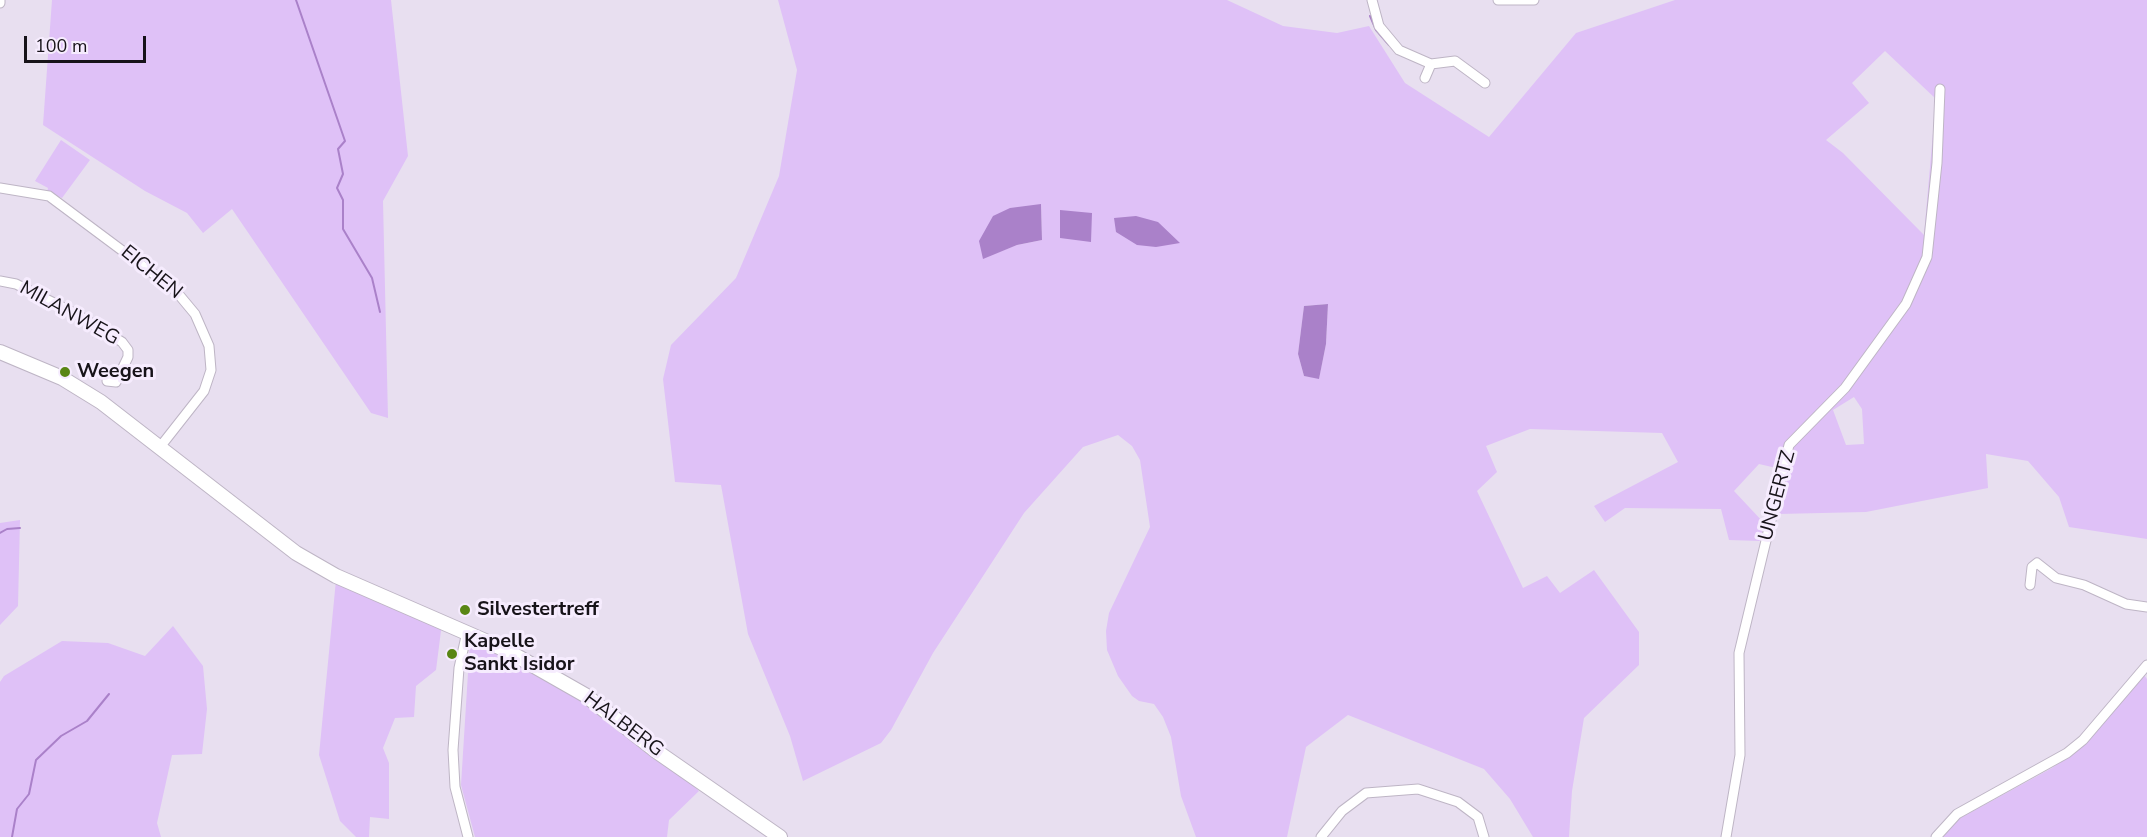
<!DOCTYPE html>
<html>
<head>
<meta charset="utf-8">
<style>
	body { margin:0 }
	#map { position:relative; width:2147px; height:837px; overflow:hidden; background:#e8dff0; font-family:"Nunito Sans",sans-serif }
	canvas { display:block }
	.scale { position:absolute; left:24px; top:36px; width:122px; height:27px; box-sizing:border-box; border:3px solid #171319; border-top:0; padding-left:8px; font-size:18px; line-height:21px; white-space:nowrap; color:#171319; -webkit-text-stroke:4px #f6ecfe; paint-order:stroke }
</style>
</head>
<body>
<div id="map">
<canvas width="2147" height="837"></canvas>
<div class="scale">100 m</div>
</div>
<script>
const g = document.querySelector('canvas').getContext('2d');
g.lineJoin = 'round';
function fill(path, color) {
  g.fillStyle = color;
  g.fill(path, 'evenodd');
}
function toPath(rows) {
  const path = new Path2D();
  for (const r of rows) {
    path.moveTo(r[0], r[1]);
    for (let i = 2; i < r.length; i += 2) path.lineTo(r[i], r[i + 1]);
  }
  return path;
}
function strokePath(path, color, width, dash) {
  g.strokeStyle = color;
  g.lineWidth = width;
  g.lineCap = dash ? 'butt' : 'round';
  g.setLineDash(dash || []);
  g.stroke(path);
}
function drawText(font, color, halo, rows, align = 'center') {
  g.font = font + ' "Nunito Sans",sans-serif';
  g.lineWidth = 6;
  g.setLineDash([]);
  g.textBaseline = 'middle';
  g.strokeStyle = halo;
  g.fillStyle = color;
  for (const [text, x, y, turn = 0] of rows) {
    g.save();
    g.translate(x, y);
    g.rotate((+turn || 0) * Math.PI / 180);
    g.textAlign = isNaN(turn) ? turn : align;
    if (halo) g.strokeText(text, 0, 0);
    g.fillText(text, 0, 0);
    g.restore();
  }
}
fill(toPath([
	[52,0,391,0,408,156,383,201,388,418,371,413,232,209,203,233,187,213,145,191,43,125],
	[778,0,1227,0,1283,26,1337,33,1369,26,1405,83,1489,137,1576,33,1675,0,2147,0,2147,539,2069,527,2059,497,2028,461,1986,454,1988,488,1866,512,1778,514,1789,471,1759,464,1734,491,1764,523,1760,541,1729,540,1721,509,1625,508,1605,522,1594,506,1678,462,1662,433,1530,429,1486,446,1497,472,1477,491,1523,588,1547,576,1560,593,1594,570,1639,632,1639,665,1584,718,1572,791,1569,837,1533,837,1510,799,1484,769,1348,715,1306,747,1287,837,1196,837,1181,796,1171,737,1163,717,1154,704,1139,701,1132,696,1118,676,1107,650,1106,631,1109,613,1150,527,1140,460,1132,446,1118,435,1083,447,1024,513,933,653,891,730,881,743,803,781,790,736,748,634,721,485,675,482,663,379,671,345,736,278,779,176,797,70],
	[1885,51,1936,99,1924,235,1843,153,1826,140,1869,103,1852,83],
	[1041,204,1042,240,1017,245,983,258],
	[1328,304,1326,344,1319,378,1304,376,1298,354,1304,306],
	[1854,397,1862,409,1864,444,1846,445,1833,410],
	[61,140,90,160,62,198,47,192,48,188,35,181],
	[20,520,18,606,0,625,0,523],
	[336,580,442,623,436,670,416,686,414,717,395,718,383,748,389,763,389,819,370,817,369,837,356,837,340,821,319,755],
	[173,626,203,666,207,709,202,754,172,755,157,823,161,837,0,837,0,682,4,676,62,641,108,643,145,656],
	[470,641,503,655,581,699,654,752,699,791,669,820,667,837,475,837,461,785],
	[2144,675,2147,679,2147,837,1940,837,1955,821,2052,768,2083,746]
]), '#dfc1f7');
fill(toPath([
	[1041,204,1042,240,1017,245,983,259,979,241,993,216,1010,208],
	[1060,210,1092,213,1091,242,1060,238],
	[1136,216,1158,222,1180,243,1156,247,1137,245,1116,232,1114,218],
	[1328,304,1326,344,1319,379,1304,376,1298,354,1304,306]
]), '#aa81c9');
strokePath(toPath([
	[296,0,345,141,338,149,343,174,337,188,343,200,343,229,372,278,380,312],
	[1370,16,1376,30,1389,45],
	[0,533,7,529,20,528],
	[12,837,17,809,29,794,36,760,61,736,87,721,109,694]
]), '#aa81c9', 2);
const street = toPath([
	[1372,0,1379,26,1399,50,1431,64,1455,61,1485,83],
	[1498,0,1534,0],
	[0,3,0,0],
	[1425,78,1431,64],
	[0,188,49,196,175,290,195,314,209,346,211,370,204,391,160,447],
	[0,281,16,284,78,315,122,342,128,350,128,357,116,382,107,381],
	[2030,585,2032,567,2037,563,2056,578,2084,585,2126,604,2147,607],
	[467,632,459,668,453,750,455,787,468,837],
	[1321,837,1342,811,1366,793,1418,789,1458,802,1478,817,1484,837],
	[1726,837,1740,755,1739,653,1789,445,1845,388,1906,304,1927,257,1937,163,1940,89],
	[1936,837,1957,814,2067,753,2083,740,2147,665]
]);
const secondary = toPath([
	[0,352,62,378,101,402,296,553,336,576,506,650,585,695,656,751,780,837]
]);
strokePath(street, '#beb5c5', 11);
strokePath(secondary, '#beb5c5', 16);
strokePath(street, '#fff', 9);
strokePath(secondary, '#fff', 14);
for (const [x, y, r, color] of [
	[65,372,6,"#598614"],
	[465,610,6,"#598614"],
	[452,654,6,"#598614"]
]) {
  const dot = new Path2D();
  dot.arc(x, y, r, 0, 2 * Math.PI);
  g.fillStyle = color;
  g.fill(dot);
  strokePath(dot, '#f6ecfe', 2);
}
drawText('20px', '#171319', '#f6ecfe', [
	["EICHEN",151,273,39],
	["MILANWEG",69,314,29],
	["UNGERTZ",1778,496,-75],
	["HALBERG",623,725,37]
]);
drawText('bold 20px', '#171319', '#f6ecfe', [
	["Weegen",77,372],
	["Silvestertreff",477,610],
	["Kapelle",464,642],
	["Sankt Isidor",464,665]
], 'left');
</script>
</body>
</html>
